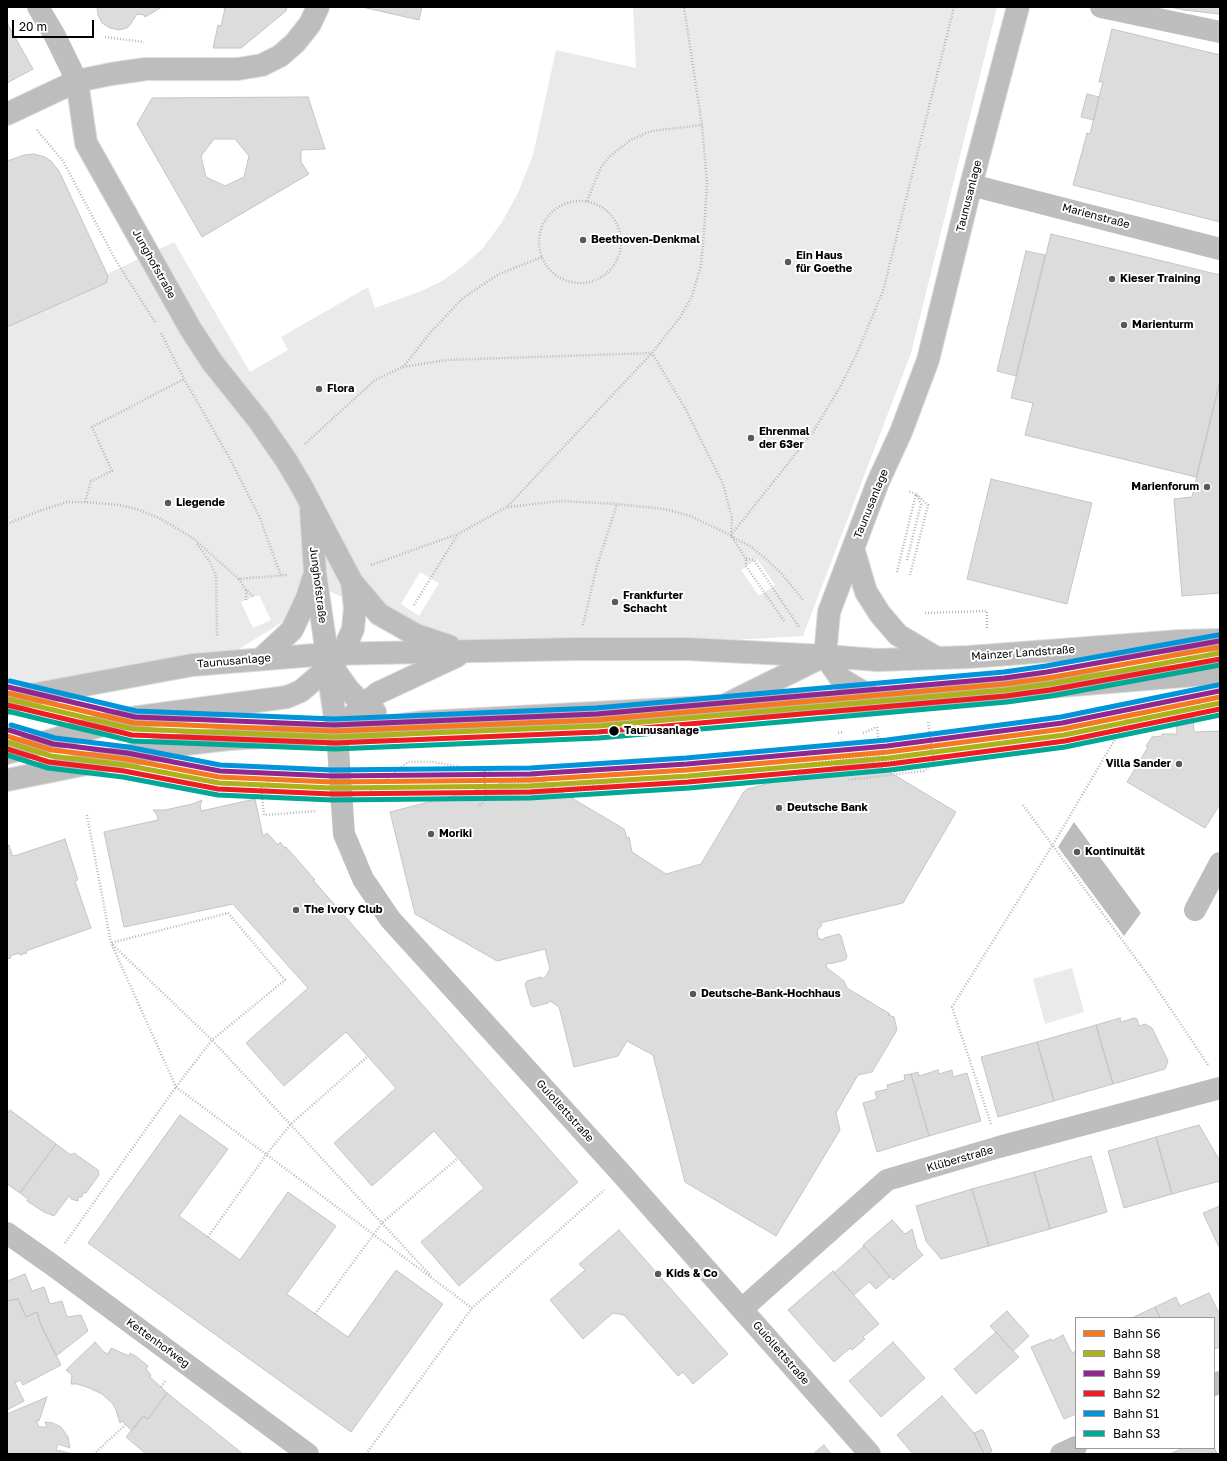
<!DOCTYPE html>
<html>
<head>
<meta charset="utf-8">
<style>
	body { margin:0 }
	#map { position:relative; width:1227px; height:1461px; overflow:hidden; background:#fff; font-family:"Golos Text",sans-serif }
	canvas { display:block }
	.frame { position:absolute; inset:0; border:8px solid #000; pointer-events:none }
	.legend { position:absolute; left:1075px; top:1317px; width:140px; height:132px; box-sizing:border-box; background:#fff; border:1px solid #999; margin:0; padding:5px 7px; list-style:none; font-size:12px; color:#000 }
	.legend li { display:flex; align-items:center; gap:8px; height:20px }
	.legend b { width:20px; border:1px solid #999 }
	.scale { position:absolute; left:12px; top:20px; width:82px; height:18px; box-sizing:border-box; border:2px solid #000; border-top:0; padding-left:5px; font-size:12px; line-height:14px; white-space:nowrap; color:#000; -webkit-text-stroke:3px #fff; paint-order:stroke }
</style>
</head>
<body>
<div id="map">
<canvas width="1227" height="1461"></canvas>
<div class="frame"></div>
<ul class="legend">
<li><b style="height:5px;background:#f57921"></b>Bahn S6</li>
<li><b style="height:5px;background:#acb21c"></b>Bahn S8</li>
<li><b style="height:5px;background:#91268f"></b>Bahn S9</li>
<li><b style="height:5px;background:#ee1c23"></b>Bahn S2</li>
<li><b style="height:5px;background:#0095da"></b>Bahn S1</li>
<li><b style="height:5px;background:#00a896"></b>Bahn S3</li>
</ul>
<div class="scale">20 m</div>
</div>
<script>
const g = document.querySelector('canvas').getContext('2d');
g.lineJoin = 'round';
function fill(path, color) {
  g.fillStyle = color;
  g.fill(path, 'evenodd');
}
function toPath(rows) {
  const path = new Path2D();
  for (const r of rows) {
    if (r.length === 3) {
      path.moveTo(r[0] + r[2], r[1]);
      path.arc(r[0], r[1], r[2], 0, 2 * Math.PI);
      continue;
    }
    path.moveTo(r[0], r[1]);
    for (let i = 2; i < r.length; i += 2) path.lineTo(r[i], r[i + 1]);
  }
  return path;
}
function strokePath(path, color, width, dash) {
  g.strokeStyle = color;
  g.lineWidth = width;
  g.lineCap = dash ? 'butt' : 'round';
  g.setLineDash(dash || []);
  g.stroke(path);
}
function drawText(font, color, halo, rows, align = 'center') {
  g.font = font + ' "Golos Text",sans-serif';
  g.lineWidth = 4;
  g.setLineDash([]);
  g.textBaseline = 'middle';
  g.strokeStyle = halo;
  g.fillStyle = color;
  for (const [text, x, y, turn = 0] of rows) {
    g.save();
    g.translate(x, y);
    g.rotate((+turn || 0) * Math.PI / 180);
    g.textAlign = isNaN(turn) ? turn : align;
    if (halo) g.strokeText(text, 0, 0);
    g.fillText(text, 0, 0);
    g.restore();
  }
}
fill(toPath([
	[633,7,997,7,911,353,803,636,577,649,466,652,331,592,218,662,7,704,7,322,174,242,250,372,288,350,281,337,368,287,375,308,419,292,442,281,462,267,483,248,502,222,518,193,533,155,556,50,636,68],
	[757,559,775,585,759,596,741,570],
	[420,572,439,583,419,616,401,604],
	[259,595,271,620,253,628,241,602],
	[1072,968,1084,1012,1045,1024,1033,979]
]), '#eaeaea');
fill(toPath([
	[1074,822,1141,913,1124,936,1058,847]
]), '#bcbcbc');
const building = toPath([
	[97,7,162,7,145,17,144,15,137,14,130,25,127,28,119,30,110,28,102,23,98,15,97,7],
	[218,7,287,7,286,11,241,48,213,48,218,25,221,26,225,8,218,7],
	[362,7,422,7,419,20,362,7],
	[1171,7,1220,7,1220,14,1184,10,1171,7],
	[7,23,33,69,7,83,7,23],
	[1112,29,1220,55,1220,222,1073,185,1087,133,1090,134,1099,97,1103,82,1099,82,1112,29],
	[1087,94,1099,97,1094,120,1081,117,1087,94],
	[308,97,325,149,301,150,301,162,309,174,202,237,137,124,152,98,308,97],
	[214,139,235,139,249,156,244,177,225,186,206,177,201,156,214,139],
	[34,154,45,157,51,161,59,171,108,276,106,283,7,327,7,161,24,155,34,154],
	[1051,234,1220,275,1220,381,1196,477,1025,435,1033,403,1011,398,1051,234],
	[1026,251,1045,255,1016,376,997,371,1026,251],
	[1220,381,1220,593,1182,596,1174,499,1192,497,1220,381],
	[991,479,1092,503,1067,604,967,579,991,479],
	[1193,717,1194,732,1220,731,1220,804,1205,828,1127,782,1148,747,1146,746,1152,737,1162,736,1162,734,1177,734,1176,718,1193,717],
	[866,758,956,812,903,903,820,923,822,925,817,931,818,938,823,940,824,938,839,934,841,936,847,957,845,960,830,964,828,962,826,967,844,981,847,988,890,1014,888,1015,894,1017,897,1030,872,1072,858,1075,836,1113,840,1130,776,1236,685,1182,653,1055,627,1041,618,1056,574,1067,559,1007,550,1001,548,1003,533,1007,531,1005,525,984,527,981,541,977,544,979,550,969,545,949,497,961,415,914,390,812,533,775,624,829,627,838,629,837,632,852,666,874,701,864,743,793,747,789,866,758],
	[255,799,263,836,267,833,278,845,280,842,285,848,286,847,315,880,313,880,578,1182,459,1286,421,1242,484,1188,434,1131,372,1186,334,1143,396,1088,346,1032,284,1086,246,1043,308,988,233,904,124,927,104,832,158,820,157,815,153,810,165,810,192,804,202,800,200,805,201,811,255,799],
	[65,839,78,880,75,881,91,928,26,951,27,953,20,955,19,953,10,956,11,958,7,959,7,846,9,845,12,855,13,855,14,856,65,839],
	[1120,1018,1121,1022,1134,1018,1137,1019,1139,1026,1145,1024,1152,1028,1168,1061,1165,1069,1113,1084,1096,1025,1120,1018],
	[1096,1025,1113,1084,1054,1101,1037,1042,1096,1025],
	[1037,1042,1054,1101,998,1117,981,1057,1037,1042],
	[938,1070,939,1074,952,1070,953,1077,967,1073,981,1121,929,1136,911,1074,918,1072,919,1076,938,1070],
	[911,1074,929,1136,877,1152,863,1103,877,1099,875,1092,888,1089,887,1085,905,1080,904,1075,911,1074],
	[10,1110,56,1144,20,1193,7,1184,7,1114,10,1110],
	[180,1115,228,1149,179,1216,240,1260,288,1192,336,1226,287,1294,348,1337,396,1270,443,1304,351,1432,88,1243,180,1115],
	[1199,1125,1220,1161,1220,1181,1172,1194,1156,1137,1199,1125],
	[1156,1137,1172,1194,1124,1208,1108,1151,1156,1137],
	[56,1144,71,1155,74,1153,98,1170,99,1175,86,1193,83,1193,82,1197,78,1197,78,1201,71,1199,71,1198,69,1196,54,1216,44,1212,27,1201,28,1199,20,1193,56,1144],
	[1091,1156,1097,1176,1107,1212,1050,1229,1034,1172,1091,1156],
	[1034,1172,1050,1229,989,1246,972,1189,1034,1172],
	[972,1189,989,1246,941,1259,926,1241,916,1206,972,1189],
	[1220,1206,1220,1249,1203,1213,1220,1206],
	[892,1220,905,1234,912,1229,917,1248,923,1255,893,1280,863,1245,892,1220],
	[619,1230,728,1354,693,1384,683,1372,678,1376,624,1315,613,1313,583,1339,550,1300,585,1270,579,1264,619,1230],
	[864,1246,890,1277,876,1289,869,1282,854,1295,834,1273,864,1246],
	[833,1271,879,1324,863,1337,865,1339,852,1350,850,1348,834,1362,788,1310,833,1271],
	[25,1274,32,1291,44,1287,50,1304,62,1301,67,1317,81,1315,88,1331,56,1356,41,1325,37,1312,26,1317,18,1299,7,1301,7,1281,25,1274],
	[1209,1293,1220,1315,1220,1347,1214,1349,1214,1318,1160,1318,1155,1307,1176,1297,1180,1306,1209,1293],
	[18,1299,26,1317,37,1312,41,1325,61,1365,23,1385,20,1380,15,1383,24,1401,7,1410,7,1301,18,1299],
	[1155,1307,1160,1318,1134,1318,1134,1317,1155,1307],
	[1007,1311,1029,1336,1013,1351,990,1326,1007,1311],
	[996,1332,1019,1357,976,1394,954,1369,996,1332],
	[1063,1335,1072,1353,1076,1351,1076,1414,1064,1419,1031,1347,1051,1339,1052,1341,1063,1335],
	[95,1342,104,1352,108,1354,111,1348,129,1356,130,1353,137,1357,148,1366,146,1369,151,1375,150,1377,167,1393,148,1419,143,1416,132,1431,122,1421,120,1423,116,1410,113,1404,102,1394,87,1387,77,1384,71,1384,72,1375,66,1370,95,1342],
	[893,1342,925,1378,881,1417,849,1381,893,1342],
	[167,1393,243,1454,146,1454,126,1437,143,1416,148,1419,167,1393],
	[942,1396,974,1433,984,1454,913,1454,897,1435,942,1396],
	[47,1397,39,1421,36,1420,39,1427,47,1427,45,1422,53,1423,61,1427,68,1437,70,1448,58,1444,56,1450,73,1454,7,1454,7,1414,47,1397],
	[981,1430,983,1430,992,1451,987,1454,984,1454,974,1433,981,1430],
	[824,1445,831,1454,813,1454,824,1445],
	[1214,1447,1217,1454,1170,1454,1183,1448,1214,1448,1214,1447]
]);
fill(building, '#dcdcdc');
strokePath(building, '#c5c5c5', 1);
const major = toPath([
	[7,114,77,81,111,74,146,69,238,69,262,65,280,56,295,43,310,24,318,7],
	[311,511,315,573,327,654,331,690,337,733],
	[853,548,866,592,880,614,898,635,935,657],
	[352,582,379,614,416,635,449,646],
	[825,656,829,612,878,482,901,432,928,360,971,185,1018,7],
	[825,656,841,679,878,701],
	[261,659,292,630,307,598,314,576],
	[330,660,331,665,348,689,363,705,375,712],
	[729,703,824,656],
	[7,704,31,695,192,665,327,654,577,649,687,649,825,656,877,660,969,657,1180,641,1220,640],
	[337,733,363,705,378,693,457,656],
	[7,753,124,719,287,697,301,691,329,667,342,654,353,629,355,608,352,582,302,487,286,460,259,421,212,362,190,328,86,143,77,81],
	[7,780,186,744,229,739,337,733,425,722,723,706,878,701,1220,673]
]);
strokePath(major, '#dbdbdb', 24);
strokePath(toPath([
	[105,37,144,42],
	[37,130,63,161,116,261,155,322],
	[587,201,601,167,609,157,629,141,646,133,652,131,702,125],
	[580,242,41],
	[161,333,184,379,229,457,260,518,281,576],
	[403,367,431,332,463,298,499,274,542,257],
	[305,444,375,380,403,367,446,360,652,353,685,408,723,484,732,518,731,535,746,559,746,566,784,621],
	[85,502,91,481,112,471,92,427,184,379],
	[508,507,561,501,617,504,665,509,690,516,731,535,813,432,840,387,858,351,883,291,954,7],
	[7,524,39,511,67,502,85,502,119,505,137,509,159,518,178,529,194,539,239,579,287,575],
	[731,536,750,546,766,559,781,573,804,601],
	[197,544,210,562,216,576,217,637],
	[746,559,754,560,799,627],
	[907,560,921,504,916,494,908,491],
	[371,565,458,534,507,507,652,353,681,316,692,296,701,265,704,233,707,182,702,125,684,7],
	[897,572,916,494,928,505,910,575],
	[239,579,246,590],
	[246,600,246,590,254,597],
	[414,605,458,534],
	[925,613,987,611,987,628],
	[583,625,597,566,617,504],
	[928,722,934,763],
	[877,727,880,754],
	[838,733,844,732],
	[863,733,873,729,875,727],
	[879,746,887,745],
	[888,753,931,748],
	[846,766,922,758,934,763,924,771,848,780],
	[484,771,486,799],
	[847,773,916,765],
	[270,781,261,787,271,791],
	[261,787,264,815,317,811],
	[366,795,408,762,433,762,570,787,883,756],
	[470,800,486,799,478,807],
	[1023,805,1150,978,1208,1065],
	[87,815,111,943,176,1087,472,1308],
	[113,945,212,1040,431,1276],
	[991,1124,952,1007,1052,846,1133,709],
	[208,1237,266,1155,290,1125,368,1056],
	[65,1243,176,1087,212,1040,285,980,228,913,111,943],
	[315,1314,382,1223,458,1158],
	[161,1387,165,1381],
	[94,1454,125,1425],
	[366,1454,472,1308,604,1190]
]), '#b8b8b8', 2.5, [1, 2]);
strokePath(toPath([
	[38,7,55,36,77,81],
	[1101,7,1220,32],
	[971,185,1220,249],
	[337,733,344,834,363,879,390,919,620,1172,870,1454],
	[1195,910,1220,863],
	[7,1233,51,1264,308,1454],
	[742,1309,887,1180,999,1147,1220,1088],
	[1214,1385,1220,1382],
	[1061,1454,1076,1447]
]), '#bebebe', 22);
strokePath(major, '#bdbdbd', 22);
strokePath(toPath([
	[7,693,134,723,334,731,597,720,1005,684,1048,678,1220,647],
	[7,736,52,750,126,759,219,777,332,782,530,780,687,770,888,752,1063,729,1220,697]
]), '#f57921', 5);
strokePath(toPath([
	[7,699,133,729,334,737,598,726,1006,690,1049,684,1220,653],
	[7,742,51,756,125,765,219,783,332,788,530,786,688,776,889,758,1064,735,1220,703]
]), '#acb21c', 5);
strokePath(toPath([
	[8,687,135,717,334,725,597,714,1004,678,1047,672,1219,641],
	[9,730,53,744,127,753,220,771,332,776,530,774,687,764,887,746,1062,723,1219,691]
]), '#91268f', 5);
strokePath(toPath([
	[7,705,132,735,335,743,598,732,1006,696,1050,690,1220,659],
	[7,749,49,762,124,771,218,789,332,794,530,792,688,782,890,764,1065,741,1220,709]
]), '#ee1c23', 5);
strokePath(toPath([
	[10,681,136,711,334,719,596,708,1004,672,1046,666,1218,635],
	[11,725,55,738,128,747,220,765,332,770,530,768,686,758,887,740,1061,717,1218,685]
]), '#0095da', 5);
strokePath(toPath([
	[7,711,132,741,335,749,599,738,1007,702,1051,696,1220,665],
	[7,755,48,768,123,777,218,795,332,800,530,798,689,788,890,770,1065,747,1220,715]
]), '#00a896', 5);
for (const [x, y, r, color] of [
	[583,240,4,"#595959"],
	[788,262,4,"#595959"],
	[1112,279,4,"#595959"],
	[1124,325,4,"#595959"],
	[319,389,4,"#595959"],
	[751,438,4,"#595959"],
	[1207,487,4,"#595959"],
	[168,503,4,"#595959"],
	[615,602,4,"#595959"],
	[614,731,5.5,"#000"],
	[1179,764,4,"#595959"],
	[779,808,4,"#595959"],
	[431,834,4,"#595959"],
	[1077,852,4,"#595959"],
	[296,910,4,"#595959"],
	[693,994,4,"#595959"],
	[658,1274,4,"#595959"]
]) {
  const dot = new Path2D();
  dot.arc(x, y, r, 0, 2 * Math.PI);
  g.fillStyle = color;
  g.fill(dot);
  strokePath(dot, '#fff', 1.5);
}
drawText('11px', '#000', '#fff', [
	["Taunusanlage",969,196,-76],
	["Marienstraße",1096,216,15],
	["Junghofstraße",154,264,61],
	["Taunusanlage",871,504,-68],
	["Junghofstraße",318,585,83],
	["Mainzer Landstraße",1023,653,-4],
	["Taunusanlage",234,661,-5],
	["Guiollettstraße",565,1111,48],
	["Klüberstraße",960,1159,-16],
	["Kettenhofweg",158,1343,36],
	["Guiollettstraße",781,1353,49]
]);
drawText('bold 11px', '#000', '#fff', [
	["Beethoven-Denkmal",591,240],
	["Ein Haus",796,256],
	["für Goethe",796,269],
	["Kieser Training",1120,279],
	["Marienturm",1132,325],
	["Flora",327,389],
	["Ehrenmal",759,432],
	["der 63er",759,445],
	["Marienforum",1199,487,"right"],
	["Liegende",176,503],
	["Frankfurter",623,596],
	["Schacht",623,609],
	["Villa Sander",1171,764,"right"],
	["Deutsche Bank",787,808],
	["Moriki",439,834],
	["Kontinuität",1085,852],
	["The Ivory Club",304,910],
	["Deutsche-Bank-Hochhaus",701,994],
	["Kids & Co",666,1274]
], 'left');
drawText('bold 11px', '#000', '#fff', [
	["Taunusanlage",624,731]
], 'left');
</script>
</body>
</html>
